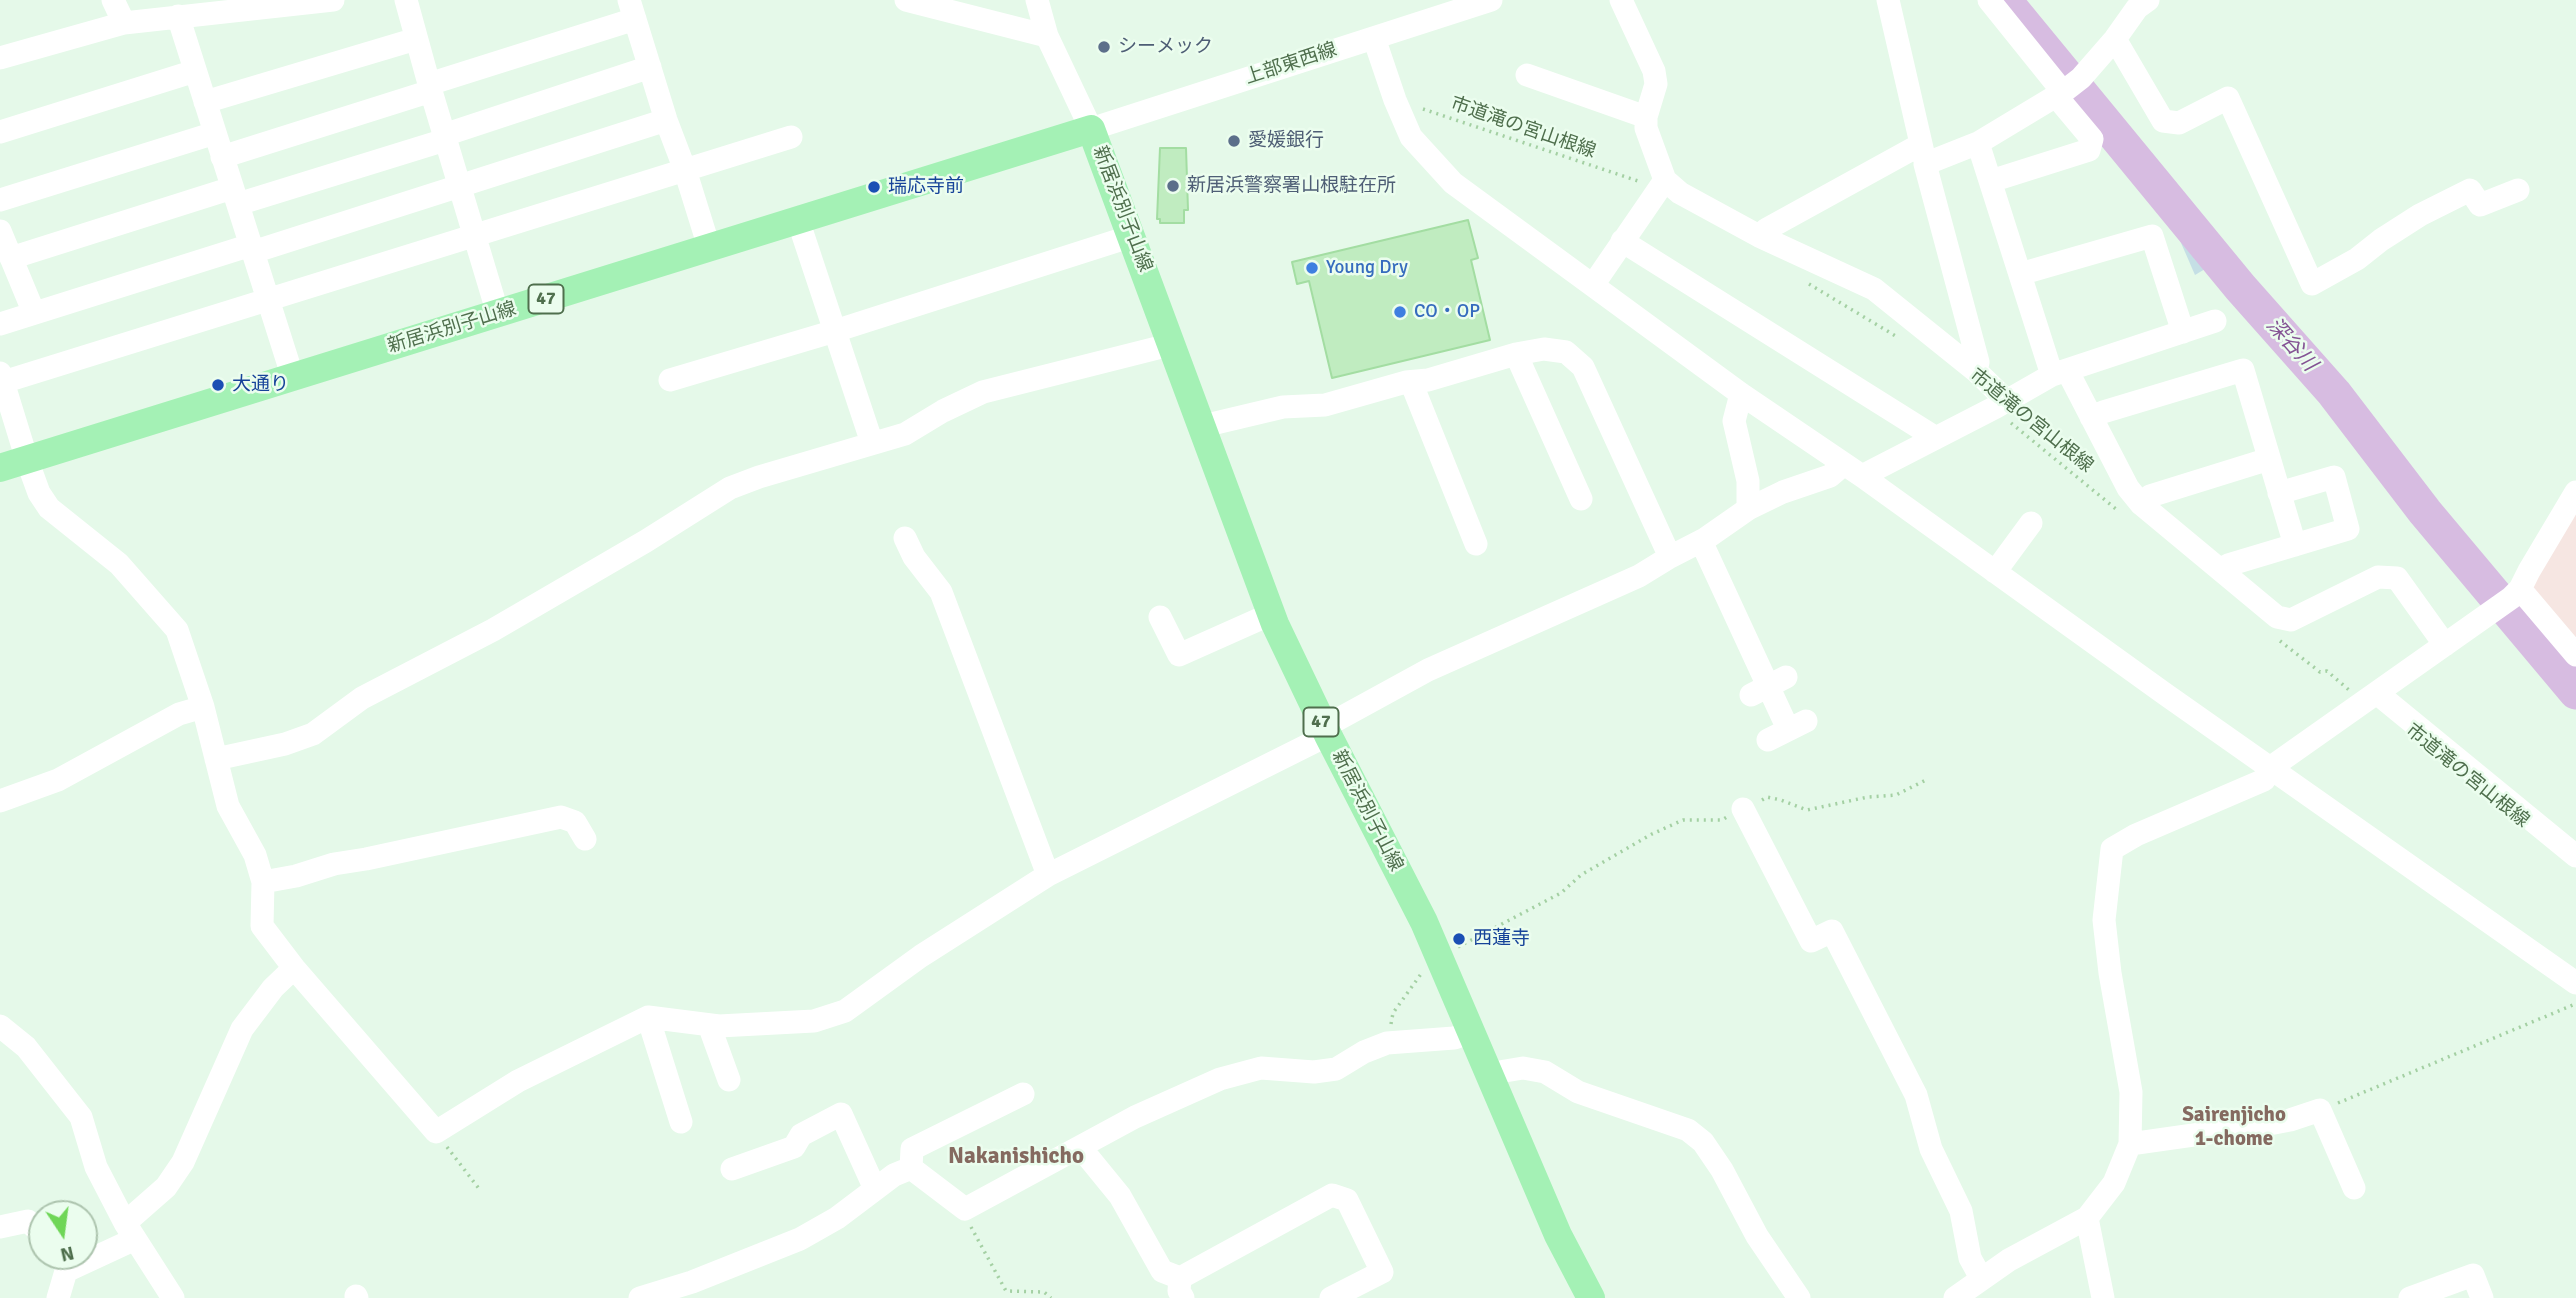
<!DOCTYPE html>
<html>
<head>
<meta charset="utf-8">
<style>
	body { margin:0 }
	#map { position:relative; width:2576px; height:1298px; overflow:hidden; background:#e5f9e9; font-family:Signika,sans-serif }
	canvas { display:block }
	.north { position:absolute; left:28px; top:1200px; width:70px; height:70px; box-sizing:border-box; background:#ebfdee; border:2px solid #adc4ae; border-radius:50%; rotate:167deg; font-size:19px; font-weight:700; line-height:28px; text-align:center; color:#4f6f4d }
	.north::after { content:''; display:block; margin:auto; width:24px; height:32px; background:#6fd657; clip-path:polygon(50% 0,100% 100%,50% 72%,0 100%) }
</style>
</head>
<body>
<div id="map">
<canvas width="2576" height="1298"></canvas>
<div class="north">N</div>
</div>
<script>
const g = document.querySelector('canvas').getContext('2d');
g.lineJoin = 'round';
function fill(path, color) {
  g.fillStyle = color;
  g.fill(path, 'evenodd');
}
function toPath(rows) {
  const path = new Path2D();
  for (const r of rows) {
    path.moveTo(r[0], r[1]);
    for (let i = 2; i < r.length; i += 2) path.lineTo(r[i], r[i + 1]);
  }
  return path;
}
function strokePath(path, color, width, dash) {
  g.strokeStyle = color;
  g.lineWidth = width;
  g.lineCap = dash ? 'butt' : 'round';
  g.setLineDash(dash || []);
  g.stroke(path);
}
function drawText(font, color, halo, rows, align = 'center') {
  g.font = font + ' Signika,"Noto Sans JP",sans-serif';
  g.lineWidth = 5;
  g.setLineDash([]);
  g.textBaseline = 'middle';
  g.strokeStyle = halo;
  g.fillStyle = color;
  for (const [text, x, y, turn = 0] of rows) {
    g.save();
    g.translate(x, y);
    g.rotate((+turn || 0) * Math.PI / 180);
    g.textAlign = isNaN(turn) ? turn : align;
    if (halo) g.strokeText(text, 0, 0);
    g.fillText(text, 0, 0);
    g.restore();
  }
}
fill(toPath([
	[2576,509,2576,639,2533,593,2532,577]
]), '#f6e6e2');
fill(toPath([
	[2175,229,2215,263,2195,275]
]), '#c5dfe5');
strokePath(toPath([
	[2004,0,2240,287,2334,393,2425,512,2576,692]
]), '#d7bce1', 35);
const building = toPath([
	[1160,148,1186,148,1188,210,1184,210,1184,223,1160,223,1160,219,1157,219,1160,148],
	[1468,220,1478,258,1471,260,1490,340,1332,378,1309,281,1297,284,1292,262,1468,220]
]);
fill(building, '#c0ecc0');
strokePath(building, '#a3dda2', 2);
strokePath(toPath([
	[1423,109,1641,182],
	[1809,284,1899,338],
	[2011,423,2116,509],
	[2280,641,2320,672,2327,671,2349,690],
	[1762,800,1767,797,1781,800,1807,810,1868,797,1896,795,1926,780],
	[1458,947,1561,893,1581,875,1652,834,1683,820,1722,820,1727,817],
	[1391,1024,1393,1013,1421,974],
	[2338,1103,2573,1005],
	[447,1147,480,1190],
	[971,1227,1006,1291,1044,1292,1051,1298]
]), '#a4d0a3', 3.5, [2, 5]);
strokePath(toPath([
	[113,0,124,23],
	[406,0,431,91,498,314],
	[629,0,666,120,685,170,709,247],
	[906,0,1047,36],
	[1037,0,1047,36,1091,129,1491,0],
	[1888,0,1925,161],
	[1989,0,2063,92,2081,78,2115,39,2137,8,2148,0],
	[178,16,293,378],
	[1374,38,1395,100,1411,137,1453,183,1741,394,1862,476,2165,694,2576,983],
	[2115,39,2163,121,2179,123,2228,98,2312,284,2357,259,2381,240,2420,215,2470,190,2480,205,2518,190],
	[0,58,124,23,333,0],
	[1527,75,1646,117,1656,84,1654,71,1621,0],
	[429,84,635,19],
	[205,102,416,39],
	[0,132,195,71],
	[444,135,650,67],
	[1978,143,2052,375],
	[222,157,431,91],
	[1665,180,1680,193,1759,236,1874,289,1976,371,2007,401],
	[1991,181,2089,150,2092,139,2056,96,2063,92],
	[0,200,215,133],
	[238,204,445,140],
	[798,220,872,443],
	[0,231,34,313],
	[1759,236,1767,229,1916,147,1921,146],
	[1622,241,1936,438],
	[253,252,666,120],
	[11,258,232,188],
	[2020,274,2152,236,2183,332],
	[1593,285,1665,180,1646,128,1646,117],
	[2215,321,2067,370,2128,488,2141,504,2277,617,2291,620,2378,577,2397,578,2445,645],
	[0,324,251,245],
	[1516,354,1581,499],
	[1976,371,1978,362,1925,164,1978,143,2056,96],
	[0,373,3,382,791,137],
	[670,380,835,331,1132,236],
	[3,382,27,460,39,493,49,508,119,564,177,630,203,707,228,806,255,855,263,882,262,926,294,968,436,1132,518,1081,648,1017,719,1026,814,1021,845,1011,921,956,1048,875,1328,735],
	[1411,382,1476,544],
	[1741,394,1734,421,1748,481,1748,509],
	[2091,417,2103,412,2243,370,2295,545],
	[1203,426,1283,407,1325,405,1406,382,1428,380,1516,354,1544,349,1566,352,1583,367,1670,557],
	[1862,476,1996,407,2052,375,2067,370],
	[2141,504,2150,496,2269,459],
	[905,538,914,557,941,592,1048,875],
	[1701,541,1788,729],
	[1995,572,2031,523],
	[2223,572,2228,565,2348,529,2334,477,2279,493],
	[2520,589,2576,655],
	[1160,617,1179,655,1271,614],
	[2378,694,2576,856],
	[1751,695,1786,677],
	[1324,727,1428,670,1639,576,1670,557,1705,539,1748,509,1783,492,1830,476,1844,464],
	[1768,740,1806,721],
	[216,759,285,744,313,734,362,698,493,630,646,541,730,488,759,477,905,434,943,411,983,392,1173,344],
	[0,801,58,780,179,714,203,707],
	[1743,809,1811,941,1832,931,1916,1095,1931,1149,1961,1211,1970,1258,1981,1278],
	[263,882,296,876,334,864,366,859,561,817,575,822,585,839],
	[648,1017,681,1122],
	[709,1025,729,1080],
	[0,1026,26,1047,81,1117,96,1167,125,1223,173,1298],
	[1487,1074,1523,1068,1545,1072,1578,1092,1688,1130,1703,1142,1722,1170,1757,1236,1799,1298],
	[2130,1144,2264,1125,2290,1120,2320,1110,2354,1188],
	[1080,1147,1120,1196,1162,1271,1180,1278,1332,1195,1347,1200,1382,1272,1331,1298],
	[911,1168,912,1149,1023,1094],
	[732,1169,794,1147,801,1135,841,1114,875,1189],
	[2087,1218,2103,1298],
	[125,1223,166,1187,183,1162,242,1029,273,988,294,968],
	[0,1227,28,1221,42,1234],
	[1180,1278,1179,1291,1183,1298],
	[356,1296,357,1298],
	[58,1298,66,1271,135,1239],
	[640,1298,692,1282,800,1239,837,1218,894,1175,911,1168,965,1209,1135,1117,1220,1079,1261,1068,1314,1072,1336,1069,1364,1052,1387,1043,1454,1038,1469,1033],
	[1955,1298,2009,1260,2087,1218,2114,1183,2130,1144,2131,1092,2110,973,2104,920,2112,849,2136,835,2264,780,2270,768,2511,598,2520,589,2529,571,2576,492],
	[2410,1298,2473,1275,2482,1298]
]), '#fff', 23);
strokePath(toPath([
	[0,468,1091,129,1275,624,1328,735,1424,922,1558,1235,1591,1298]
]), '#a4f1b5', 28);
for (const [x, y, r, color] of [
	[1104,47,7,"#5c6f8a"],
	[1234,141,7,"#5c6f8a"],
	[1173,186,7,"#5c6f8a"],
	[874,187,7,"#1a4fb4"],
	[1312,268,7,"#3f7fe0"],
	[1400,312,7,"#3f7fe0"],
	[218,385,7,"#1a4fb4"],
	[1459,939,7,"#1a4fb4"]
]) {
  const dot = new Path2D();
  dot.arc(x, y, r, 0, 2 * Math.PI);
  g.fillStyle = color;
  g.fill(dot);
  strokePath(dot, '#ebfdee', 2.5);
}
for (const [x, y, w] of [
	[546,299,35],
	[1321,722,35]
]) {
  const box = new Path2D();
  box.roundRect(x - w / 2, y - 14.5, w, 29, 5);
  g.fillStyle = '#ebfdee';
  g.fill(box);
  strokePath(box, '#4f6f4d', 2);
}
drawText('bold 18px', '#4f6f4d', null, [
	["47",546,299],
	["47",1321,722]
]);
drawText('19px', '#4e5e75', '#ebfdee', [
	["シーメック",1118,47],
	["愛媛銀行",1248,141],
	["新居浜警察署山根駐在所",1187,186]
], 'left');
drawText('19px', '#4f6f4d', '#ebfdee', [
	["上部東西線",1291,64,-18],
	["市道滝の宮山根線",1523,128,19],
	["新居浜別子山線",1122,209,69],
	["新居浜別子山線",452,328,-17],
	["市道滝の宮山根線",2031,421,39],
	["市道滝の宮山根線",2467,776,39],
	["新居浜別子山線",1367,811,63]
]);
drawText('19px', '#164399', '#ebfdee', [
	["瑞応寺前",888,187],
	["大通り",232,385],
	["西蓮寺",1473,939]
], 'left');
drawText('19px', '#366cbe', '#ebfdee', [
	["Young Dry",1326,268],
	["CO・OP",1414,312]
], 'left');
drawText('italic 21px', '#845394', '#ebfdee', [
	["深谷川",2291,345,48]
]);
drawText('bold 21px', '#856a60', '#ebfdee', [
	["Sairenjicho",2234,1115],
	["1-chome",2234,1139]
]);
drawText('bold 23px', '#856a60', '#ebfdee', [
	["Nakanishicho",1016,1157]
]);
</script>
</body>
</html>
